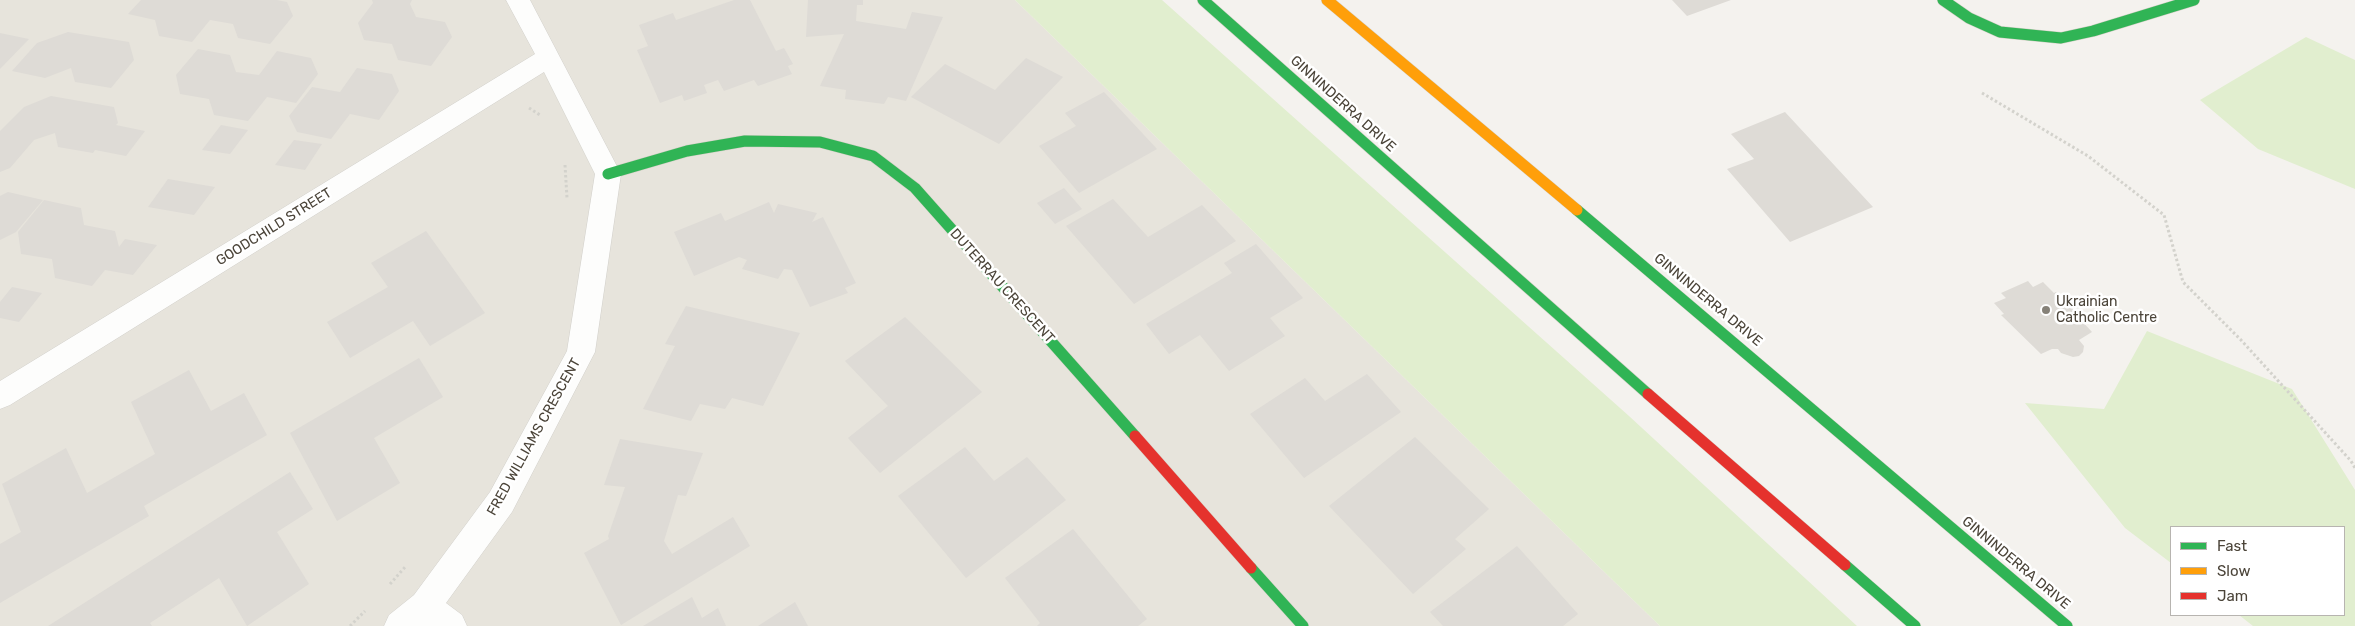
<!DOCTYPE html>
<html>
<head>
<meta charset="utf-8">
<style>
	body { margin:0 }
	#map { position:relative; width:2355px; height:626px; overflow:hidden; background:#f4f2ee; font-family:Rubik,sans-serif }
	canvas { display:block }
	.legend { position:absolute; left:2170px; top:526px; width:175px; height:90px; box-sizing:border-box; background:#fff; border:1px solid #b7b4b0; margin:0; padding:6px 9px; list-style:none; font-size:15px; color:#4b4439 }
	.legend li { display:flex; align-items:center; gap:10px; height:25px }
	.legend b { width:25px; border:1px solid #b7b4b0 }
</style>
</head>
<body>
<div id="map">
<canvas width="2355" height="626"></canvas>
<ul class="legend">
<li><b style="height:6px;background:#30b455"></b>Fast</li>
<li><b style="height:6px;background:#ff9f0a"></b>Slow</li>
<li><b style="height:6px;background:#e5322d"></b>Jam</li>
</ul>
</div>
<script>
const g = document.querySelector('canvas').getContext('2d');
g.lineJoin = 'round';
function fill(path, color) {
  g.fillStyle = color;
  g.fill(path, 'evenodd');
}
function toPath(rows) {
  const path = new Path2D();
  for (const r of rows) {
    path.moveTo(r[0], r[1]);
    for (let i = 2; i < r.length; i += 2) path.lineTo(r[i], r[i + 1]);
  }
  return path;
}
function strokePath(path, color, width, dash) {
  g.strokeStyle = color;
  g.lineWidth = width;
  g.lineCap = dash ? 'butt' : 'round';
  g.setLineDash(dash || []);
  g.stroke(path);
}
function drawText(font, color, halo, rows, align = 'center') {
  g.font = font + ' Rubik,sans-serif';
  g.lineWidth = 5;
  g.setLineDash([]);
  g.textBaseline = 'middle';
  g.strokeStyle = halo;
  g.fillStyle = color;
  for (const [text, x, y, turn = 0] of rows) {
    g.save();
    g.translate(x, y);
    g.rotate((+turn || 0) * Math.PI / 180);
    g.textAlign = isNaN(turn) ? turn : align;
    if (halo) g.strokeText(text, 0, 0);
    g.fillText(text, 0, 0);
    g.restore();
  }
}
fill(toPath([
	[0,0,1015,0,1660,626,0,626]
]), '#e7e4dc');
fill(toPath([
	[1015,0,1162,0,1629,416,1857,626,1660,626],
	[2306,37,2355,60,2355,189,2258,149,2200,100],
	[2147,331,2292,389,2355,490,2355,626,2253,626,2239,615,2344,615,2344,527,2171,527,2171,563,2125,528,2025,403,2104,409]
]), '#e1eecf');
fill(toPath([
	[141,0,277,0,287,2,293,16,270,44,238,38,233,24,210,20,192,42,159,36,155,20,128,14],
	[372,0,412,0,410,4,416,17,445,22,452,37,431,66,398,60,392,44,364,40,358,23,373,3],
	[734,0,750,0,776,51,784,48,793,64,788,66,792,74,758,86,754,80,724,91,718,80,704,85,707,93,684,101,682,95,660,103,637,50,648,46,639,25,673,13,676,20],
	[808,0,863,0,863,5,857,5,856,21,906,29,912,12,943,17,906,101,888,97,884,104,845,99,846,90,820,86,844,34,806,37],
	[1672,0,1731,0,1687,16],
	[68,32,129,42,134,60,111,88,75,82,71,68,45,78,12,71,37,43],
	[0,33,29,39,0,69],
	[198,49,230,55,236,72,259,75,277,51,311,58,318,74,296,103,267,97,248,121,214,115,209,99,180,94,176,75],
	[1026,58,1063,77,999,144,911,97,945,64,995,90],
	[357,68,392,74,399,91,379,120,350,114,331,139,297,132,289,116,312,87,340,92],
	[1104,92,1157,149,1079,193,1039,146,1076,126,1065,113],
	[51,96,114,107,118,123,116,125,145,131,126,156,95,150,93,153,58,147,55,133,34,140,10,168,0,172,0,131,24,107],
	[1785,112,1873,207,1790,242,1727,169,1754,159,1731,134],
	[221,125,248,130,230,154,202,150],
	[294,140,322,144,305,170,275,165],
	[168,179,215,187,194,215,148,207],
	[1064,188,1082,209,1055,224,1037,203],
	[8,192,43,200,16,232,0,240,0,196],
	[1113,199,1148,237,1202,205,1236,241,1134,304,1066,226],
	[44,200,81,208,84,225,115,231,119,247,125,239,157,245,133,275,105,270,92,286,55,278,52,259,21,254,18,232],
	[769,202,774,213,778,204,817,213,812,222,823,217,856,283,845,288,848,293,810,307,792,270,784,269,778,279,742,269,747,260,739,257,694,276,674,232,721,213,725,221],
	[426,231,485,313,430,346,413,321,350,358,327,322,388,287,371,263],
	[1256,244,1303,298,1270,318,1285,336,1229,371,1200,335,1169,354,1146,324,1232,273,1224,263],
	[2028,281,2033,287,2043,282,2054,293,2056,292,2083,319,2081,320,2092,332,2079,340,2084,346,2083,352,2079,356,2073,357,2061,353,2058,349,2052,349,2041,354,2001,315,2004,314,1994,303,2006,298,2001,293],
	[12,287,42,293,19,322,0,318,0,302],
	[686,306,800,333,763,406,732,398,725,409,700,404,691,421,643,409,675,346,665,344],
	[905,317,982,392,880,473,848,438,888,406,845,361],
	[419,358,443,397,374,438,400,483,337,521,290,433],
	[189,370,211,411,244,393,267,435,144,506,149,516,0,603,0,544,21,532,2,484,66,448,87,493,155,454,131,402],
	[1367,374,1401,412,1304,478,1250,414,1305,378,1325,401],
	[1415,437,1489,509,1455,539,1466,549,1413,594,1329,506],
	[620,439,703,453,686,496,678,495,664,541,672,554,733,517,750,546,621,625,584,553,609,539,608,536,625,487,604,485],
	[965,447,994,481,1027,457,1066,500,966,578,898,496],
	[290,472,313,509,277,532,309,584,247,626,219,578,150,623,152,626,48,626],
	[1073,529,1147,619,1138,626,1037,626,1040,623,1005,578],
	[1517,546,1578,614,1563,626,1443,626,1430,612],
	[692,597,702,618,718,608,726,626,643,626],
	[795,602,808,626,758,626]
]), '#dedbd6');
const street = toPath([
	[506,0,530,0,621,174,595,352,512,512,446,603,462,615,467,626,384,626,389,615,414,595,490,492,567,351,595,174,544,72,10,405,0,409,0,381,535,54,506,0]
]);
const fast = toPath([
	[1203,0,1648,394],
	[1943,0,1969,18,2000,32,2061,38,2093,31,2194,0],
	[608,174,687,151,745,141,820,142,873,156,915,188,1135,436],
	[1577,210,2067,626],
	[1845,565,1915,626],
	[1251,568,1303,626]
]);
const slow = toPath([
	[1327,0,1577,210]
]);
const jam = toPath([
	[1648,394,1845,565],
	[1135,436,1251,568]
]);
strokePath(street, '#d2d0cb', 1);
strokePath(fast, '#d3cfc5', 12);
strokePath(slow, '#d3cfc5', 12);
strokePath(jam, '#d3cfc5', 12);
strokePath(toPath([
	[1982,93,2088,156,2164,215,2183,282,2241,340,2351,461,2355,468],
	[529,108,540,115],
	[565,165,567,198],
	[390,584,406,566],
	[350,626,365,611]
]), '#d3d2cc', 3, [2.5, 2.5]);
fill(street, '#fdfdfc');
strokePath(fast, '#30b455', 11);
strokePath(slow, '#ff9f0a', 11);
strokePath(jam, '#e5322d', 11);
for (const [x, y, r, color] of [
	[2046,310,5,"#868178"]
]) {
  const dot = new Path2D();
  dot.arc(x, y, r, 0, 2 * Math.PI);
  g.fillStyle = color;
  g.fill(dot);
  strokePath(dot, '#fff', 2);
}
drawText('14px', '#4b4439', '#fff', [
	["GINNINDERRA DRIVE",1343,104,42],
	["GOODCHILD STREET",274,227,-32],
	["DUTERRAU CRESCENT",1002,286,48],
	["GINNINDERRA DRIVE",1708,300,40],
	["FRED WILLIAMS CRESCENT",534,437,-61],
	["GINNINDERRA DRIVE",2016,563,40]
]);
drawText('14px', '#4b4439', '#fff', [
	["Ukrainian",2056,302],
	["Catholic Centre",2056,318]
], 'left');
</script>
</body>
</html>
